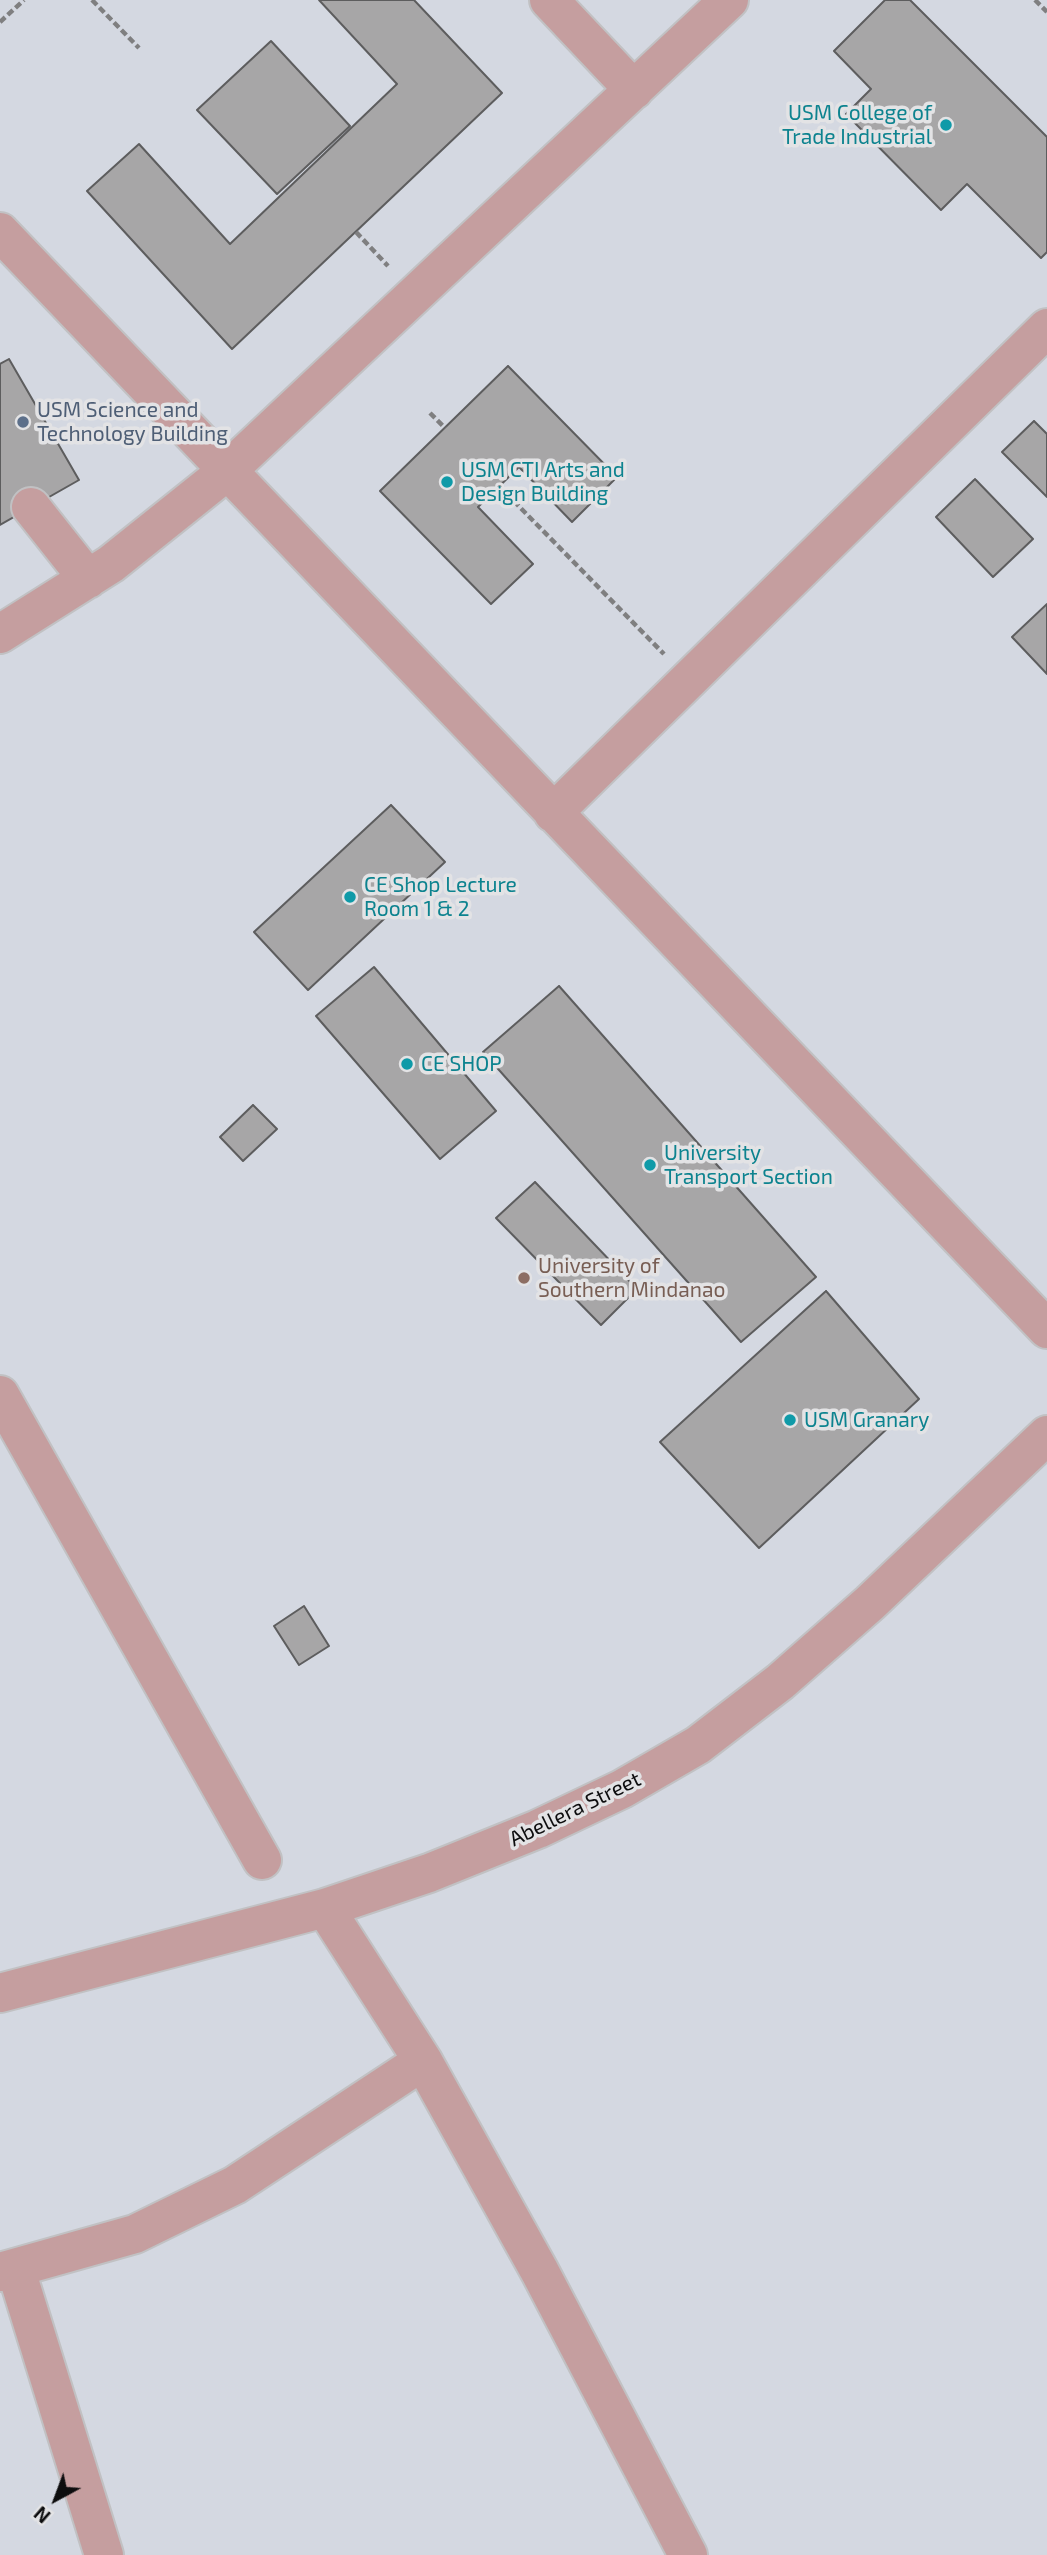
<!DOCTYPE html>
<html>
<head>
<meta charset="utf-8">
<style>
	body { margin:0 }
	#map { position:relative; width:1047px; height:2555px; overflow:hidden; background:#e3e3e5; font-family:"Exo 2",sans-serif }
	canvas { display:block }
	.north { position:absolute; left:21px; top:2464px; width:70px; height:70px; -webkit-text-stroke:5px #e3e3e5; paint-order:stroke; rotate:221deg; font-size:19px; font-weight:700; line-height:28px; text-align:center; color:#0d0d0e }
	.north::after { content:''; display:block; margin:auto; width:24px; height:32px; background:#0d0d0e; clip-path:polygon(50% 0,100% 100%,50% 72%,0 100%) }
</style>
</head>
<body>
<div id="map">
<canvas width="1047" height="2555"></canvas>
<div class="north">N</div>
</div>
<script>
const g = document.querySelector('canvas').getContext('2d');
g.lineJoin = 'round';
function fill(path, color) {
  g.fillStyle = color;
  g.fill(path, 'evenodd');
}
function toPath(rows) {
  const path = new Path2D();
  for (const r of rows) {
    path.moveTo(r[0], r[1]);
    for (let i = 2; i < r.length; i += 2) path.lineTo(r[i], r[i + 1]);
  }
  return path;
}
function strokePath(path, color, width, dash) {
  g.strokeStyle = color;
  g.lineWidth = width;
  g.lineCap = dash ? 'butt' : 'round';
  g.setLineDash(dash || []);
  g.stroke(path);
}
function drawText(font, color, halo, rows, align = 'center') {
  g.font = font + ' "Exo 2",sans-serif';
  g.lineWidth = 7;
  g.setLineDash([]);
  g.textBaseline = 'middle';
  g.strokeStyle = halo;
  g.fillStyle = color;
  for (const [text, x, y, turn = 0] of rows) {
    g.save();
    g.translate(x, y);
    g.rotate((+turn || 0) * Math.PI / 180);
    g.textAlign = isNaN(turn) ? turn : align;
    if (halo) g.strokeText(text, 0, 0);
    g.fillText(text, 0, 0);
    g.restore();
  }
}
fill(toPath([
	[0,0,1047,0,1047,2555,0,2555]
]), '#d4d8e1');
const building = toPath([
	[319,0,414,0,502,93,232,349,87,191,139,144,230,244,397,84,319,0],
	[885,0,910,0,1047,137,1047,252,1041,258,967,184,941,210,846,114,871,89,834,51,885,0],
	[271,41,350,126,277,194,197,110,271,41],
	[9,359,79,480,0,525,0,364,9,359],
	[508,366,617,477,572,522,519,467,478,507,533,564,491,604,380,491,508,366],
	[1034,421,1047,434,1047,497,1002,452,1034,421],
	[975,479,1033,539,993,577,936,517,975,479],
	[1047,604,1047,674,1012,637,1047,604],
	[391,805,445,862,308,990,254,932,391,805],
	[374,967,496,1111,440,1159,316,1016,374,967],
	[559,986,816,1277,741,1342,483,1052,559,986],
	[253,1105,277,1129,243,1161,220,1137,253,1105],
	[535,1182,637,1289,601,1325,496,1218,535,1182],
	[826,1291,919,1399,759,1548,660,1442,826,1291],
	[304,1606,329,1646,299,1665,274,1626,304,1606]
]);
fill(building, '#a7a6a7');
strokePath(building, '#5d5d5e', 2);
const minor = toPath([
	[549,0,634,90],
	[0,232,1047,1329],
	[31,507,88,579],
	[0,634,111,564,226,472,729,0],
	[553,813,1047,328],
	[0,1395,262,1860],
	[325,1908,423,2061,540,2272,688,2555],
	[0,1993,325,1908,429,1873,538,1829,622,1789,698,1745,780,1682,870,1603,1047,1435],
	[16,2270,104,2555],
	[0,2272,135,2234,235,2185,423,2061]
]);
strokePath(minor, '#c1c1c3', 42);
strokePath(toPath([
	[92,0,139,48],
	[1035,0,1047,12],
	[0,22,24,0],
	[356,232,388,266],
	[430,413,445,428],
	[499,486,664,654]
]), '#7f7f80', 4.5, [7, 3.5]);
strokePath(minor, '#c59e9f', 38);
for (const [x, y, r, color] of [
	[946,125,7,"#0f9aa8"],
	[23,422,7,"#5c6f8a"],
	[447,482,7,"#0f9aa8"],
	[350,897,7,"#0f9aa8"],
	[407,1064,7,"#0f9aa8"],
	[650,1165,7,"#0f9aa8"],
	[524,1278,7,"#8d6e63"],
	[790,1420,7,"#0f9aa8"]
]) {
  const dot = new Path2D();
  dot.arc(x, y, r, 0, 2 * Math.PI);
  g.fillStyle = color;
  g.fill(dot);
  strokePath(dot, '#e3e3e5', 2.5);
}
drawText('21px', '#0d838f', '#e3e3e5', [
	["USM College of",932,113,"right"],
	["Trade Industrial",932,137,"right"],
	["USM CTI Arts and",461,470],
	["Design Building",461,494],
	["CE Shop Lecture",364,885],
	["Room 1 & 2",364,909],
	["CE SHOP",421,1064],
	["University",664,1153],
	["Transport Section",664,1177],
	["USM Granary",804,1420]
], 'left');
drawText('21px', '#4e5e75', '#e3e3e5', [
	["USM Science and",37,410],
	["Technology Building",37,434]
], 'left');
drawText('21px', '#785e54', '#e3e3e5', [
	["University of",538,1266],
	["Southern Mindanao",538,1290]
], 'left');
drawText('21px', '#0d0d0e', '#e3e3e5', [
	["Abellera Street",575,1809,-26]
]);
</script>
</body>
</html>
